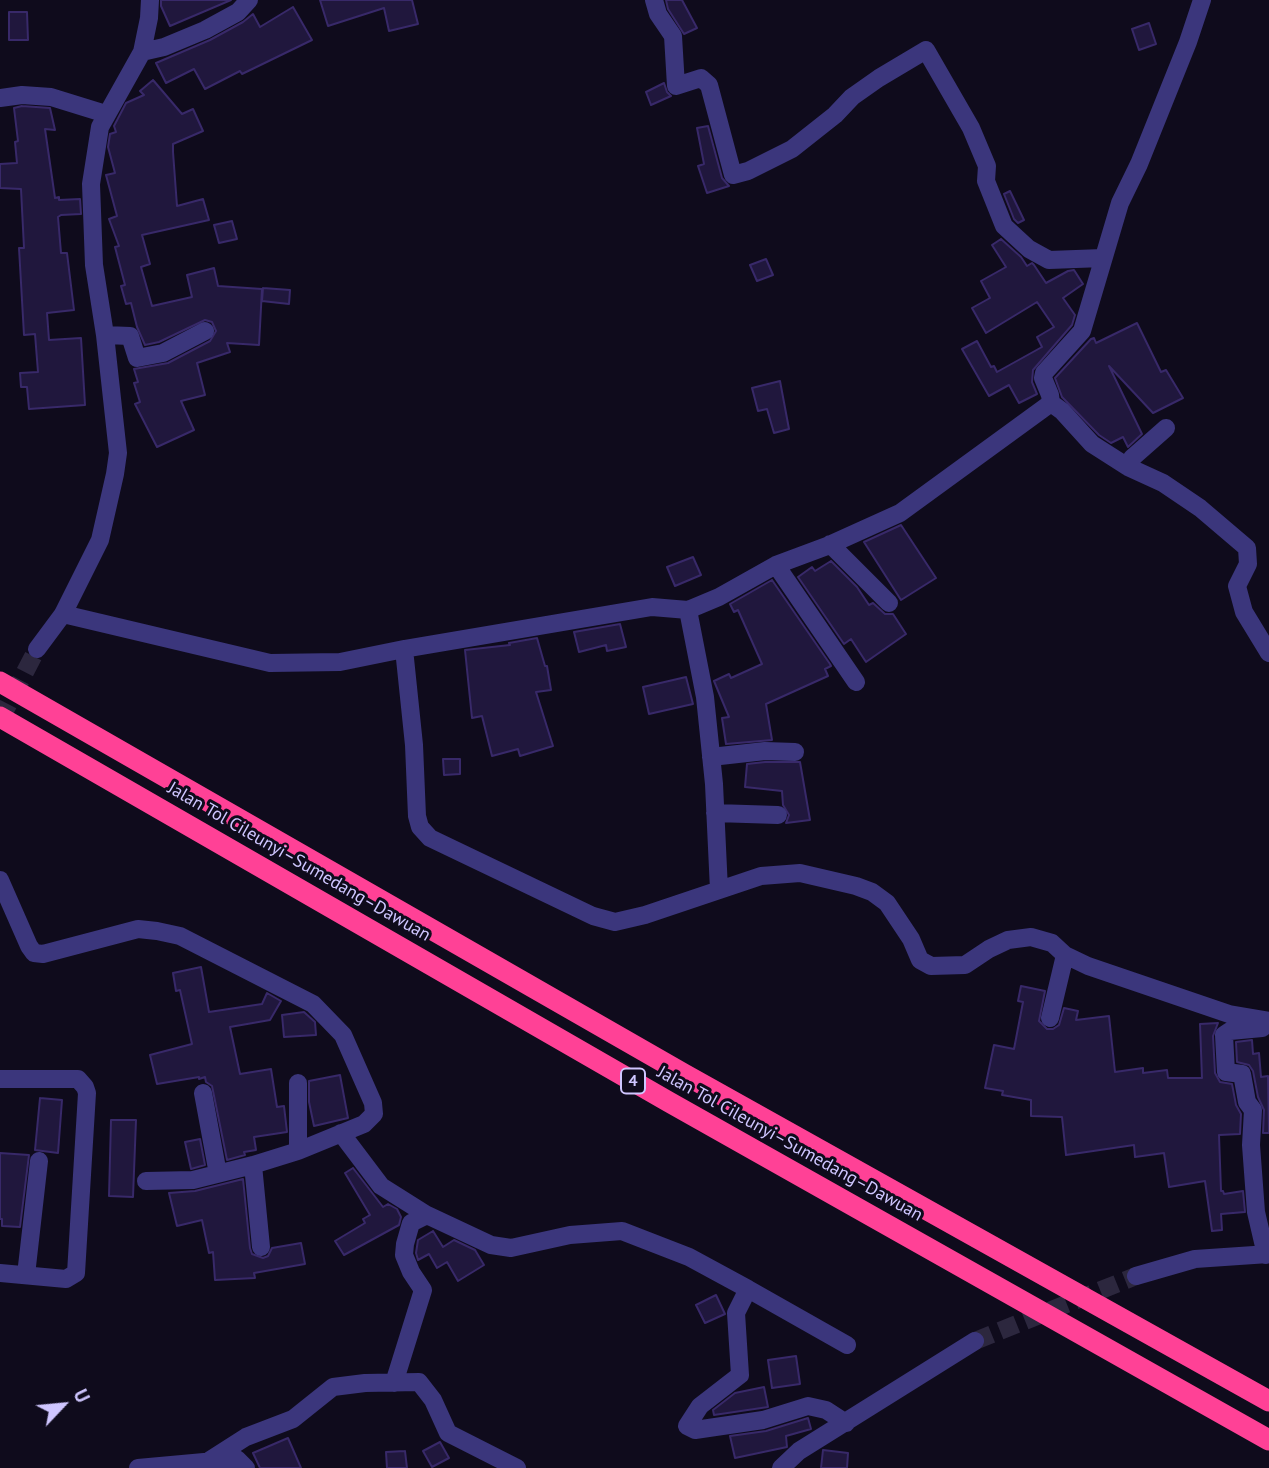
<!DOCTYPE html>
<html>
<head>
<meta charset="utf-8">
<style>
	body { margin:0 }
	#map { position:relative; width:1269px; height:1468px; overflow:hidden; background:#0f0b1c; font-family:"PT Sans",sans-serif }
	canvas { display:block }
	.north { position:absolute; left:28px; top:1370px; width:70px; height:70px; -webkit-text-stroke:5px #0f0b1c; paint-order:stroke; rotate:64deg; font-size:19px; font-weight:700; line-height:28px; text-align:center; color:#cfc6ff }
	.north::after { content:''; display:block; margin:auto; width:24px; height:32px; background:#cfc6ff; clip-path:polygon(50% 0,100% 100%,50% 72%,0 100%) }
</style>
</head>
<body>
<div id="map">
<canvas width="1269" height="1468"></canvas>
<div class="north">U</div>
</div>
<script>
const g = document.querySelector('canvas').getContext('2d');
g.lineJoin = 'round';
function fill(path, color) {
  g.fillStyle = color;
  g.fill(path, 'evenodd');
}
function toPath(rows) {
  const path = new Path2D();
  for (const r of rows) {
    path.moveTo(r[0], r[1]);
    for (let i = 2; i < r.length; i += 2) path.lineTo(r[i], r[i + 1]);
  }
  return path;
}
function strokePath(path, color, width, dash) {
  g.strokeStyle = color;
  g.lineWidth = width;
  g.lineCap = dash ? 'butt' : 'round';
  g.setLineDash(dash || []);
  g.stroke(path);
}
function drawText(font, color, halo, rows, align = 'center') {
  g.font = font + ' "PT Sans",sans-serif';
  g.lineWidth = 6;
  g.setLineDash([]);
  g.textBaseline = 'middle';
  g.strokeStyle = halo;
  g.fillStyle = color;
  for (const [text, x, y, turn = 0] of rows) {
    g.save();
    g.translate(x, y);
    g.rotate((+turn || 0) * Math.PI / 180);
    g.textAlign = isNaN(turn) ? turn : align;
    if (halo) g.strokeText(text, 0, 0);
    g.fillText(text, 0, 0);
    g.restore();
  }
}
const building = toPath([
	[161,0,231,0,170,26,161,6,161,0],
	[320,0,412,0,418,24,389,31,384,8,328,26,320,0],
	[666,0,682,0,697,28,684,34,668,9,666,0],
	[293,7,312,40,242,74,240,71,205,89,194,69,166,83,156,63,210,40,243,22,253,14,260,27,293,7],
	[9,12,27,12,28,40,9,40,9,12],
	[1149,23,1156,44,1139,50,1132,29,1149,23],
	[153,80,182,114,193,109,203,131,173,144,173,152,177,206,203,199,209,220,142,235,150,264,141,267,152,306,192,297,187,275,214,268,218,286,262,289,259,345,227,343,230,352,197,363,205,395,181,401,194,430,157,447,135,404,140,402,134,383,138,382,134,369,168,363,210,341,216,331,212,322,205,320,159,342,145,345,137,327,131,303,126,304,121,286,125,285,115,247,119,246,109,219,117,216,106,175,115,173,108,147,110,134,116,132,114,126,126,103,144,95,140,91,153,80],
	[664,83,667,92,671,96,651,105,646,92,664,83],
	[22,106,50,108,55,130,45,129,55,198,59,197,59,200,80,199,81,214,61,215,58,217,61,253,67,253,74,310,47,313,49,340,81,338,85,405,29,409,27,387,21,387,20,373,38,372,35,334,24,335,19,248,24,248,21,189,0,188,0,164,17,163,15,142,18,141,14,108,22,106],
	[708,126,722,178,729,186,707,193,698,166,704,164,697,128,708,126],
	[1010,191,1024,220,1018,223,1014,219,1004,194,1010,191],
	[232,221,237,239,219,243,214,225,232,221],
	[1001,239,1021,257,1027,266,1032,263,1034,265,1046,283,1068,271,1074,270,1083,284,1063,298,1075,315,1072,325,1033,370,1032,382,1037,394,1019,403,1009,385,989,396,962,349,977,341,991,367,994,366,997,372,1042,347,1037,337,1054,327,1037,302,986,333,972,308,990,298,981,281,1006,267,992,245,1001,239],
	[766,259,773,275,757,281,750,265,766,259],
	[263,288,290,290,289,304,262,301,263,288],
	[1137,323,1161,372,1166,370,1183,398,1153,413,1109,366,1142,434,1128,447,1123,437,1111,443,1099,435,1062,397,1055,378,1091,339,1094,338,1096,343,1137,323],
	[780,381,789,429,774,433,767,409,758,411,752,388,780,381],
	[901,525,936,578,901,600,864,542,901,525],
	[693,557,701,575,675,586,667,567,693,557],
	[831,561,857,587,869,605,873,603,885,614,893,614,906,634,866,662,851,639,844,644,798,577,812,567,815,571,831,561],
	[772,580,830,664,831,666,825,669,828,676,766,704,772,740,726,744,722,718,729,717,714,681,729,674,731,678,762,664,738,610,734,612,730,604,772,580],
	[620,624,626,647,607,651,606,645,579,652,574,632,620,624],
	[537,638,545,666,547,666,551,690,536,692,553,746,520,756,518,749,492,756,482,716,472,718,465,650,510,645,509,643,537,638],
	[686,677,693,704,649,714,643,687,686,677],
	[443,759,460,759,460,774,444,775,443,759],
	[765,762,800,762,810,820,786,823,789,815,783,805,782,791,745,787,747,764,765,762],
	[201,967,209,1012,262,1004,267,993,281,1001,270,1020,230,1027,240,1074,271,1069,277,1107,284,1106,287,1132,254,1137,256,1150,244,1152,245,1155,227,1160,212,1086,206,1082,205,1077,199,1079,199,1077,157,1084,150,1055,192,1044,180,990,176,991,173,973,201,967],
	[1021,986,1045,991,1039,1021,1047,1029,1053,1029,1059,1025,1064,1008,1078,1011,1076,1020,1109,1016,1115,1072,1143,1068,1143,1073,1167,1070,1168,1078,1202,1078,1200,1024,1218,1023,1213,1036,1215,1073,1220,1082,1232,1084,1236,1105,1241,1114,1240,1134,1219,1135,1221,1191,1223,1191,1224,1194,1243,1191,1245,1212,1221,1214,1222,1230,1212,1231,1205,1181,1169,1187,1164,1153,1135,1157,1134,1145,1066,1155,1062,1117,1031,1116,1031,1100,1002,1095,1003,1091,985,1088,994,1045,1014,1049,1023,1002,1018,1001,1021,986],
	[304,1012,315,1022,316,1035,284,1037,282,1015,304,1012],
	[1252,1040,1253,1054,1259,1053,1261,1077,1268,1076,1269,1133,1263,1133,1264,1110,1258,1097,1253,1071,1249,1065,1237,1062,1236,1042,1252,1040],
	[340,1075,348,1118,314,1126,309,1102,309,1081,340,1075],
	[40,1098,62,1100,58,1153,35,1150,40,1098],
	[111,1120,136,1120,133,1197,109,1196,111,1120],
	[200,1139,205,1165,191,1169,185,1142,200,1139],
	[0,1153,29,1155,20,1227,2,1226,2,1219,0,1219,0,1153],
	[353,1168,383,1207,388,1204,397,1209,401,1217,399,1225,344,1255,335,1241,365,1223,363,1219,370,1215,345,1173,353,1168],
	[243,1179,250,1248,252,1254,263,1258,268,1256,272,1248,301,1243,305,1264,254,1273,255,1278,215,1280,213,1252,209,1253,202,1220,177,1226,169,1193,195,1191,243,1179],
	[433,1231,443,1247,454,1240,475,1250,484,1265,458,1281,447,1262,437,1268,429,1254,418,1260,416,1253,418,1240,433,1231],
	[716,1295,725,1314,705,1323,696,1305,716,1295],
	[796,1356,800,1384,772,1388,768,1360,796,1356],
	[764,1387,768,1407,714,1415,713,1410,735,1393,764,1387],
	[808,1418,811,1429,786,1436,787,1447,735,1458,730,1436,766,1431,808,1418],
	[288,1438,301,1468,260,1468,253,1453,288,1438],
	[440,1442,449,1458,432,1467,423,1451,440,1442],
	[823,1450,848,1453,847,1468,821,1468,823,1450],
	[405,1451,407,1468,387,1468,386,1452,405,1451]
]);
fill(building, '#20173d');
strokePath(building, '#382969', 2);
strokePath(toPath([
	[0,720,37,649],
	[975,1341,1136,1276]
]), '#2c273e', 18, [18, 9]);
strokePath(toPath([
	[654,0,658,14,673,36,676,86,701,78,709,85,733,175,748,171,792,149,835,115,852,97,879,78,926,50,971,128,987,166,986,181,1004,226,1029,249,1049,260,1103,258],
	[142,52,164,47,205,30,238,12,249,0],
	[0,98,22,95,51,97,106,114],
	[105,335,130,336,137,358,163,353,205,331],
	[1051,403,1062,411,1092,444,1128,467,1163,483,1200,508,1247,548,1248,564,1237,586,1244,612,1269,653],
	[1128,467,1132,458,1166,428],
	[830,544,889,603],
	[776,565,856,682],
	[688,610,705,697,714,784,719,890],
	[63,614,270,663,340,662,404,649,652,607,688,610,719,597,776,565,827,546,900,513,1051,403,1050,395,1043,378,1044,373,1082,331,1120,203,1139,164,1188,42,1202,0],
	[37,649,63,614,100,540,115,474,118,453,105,335,94,265,91,184,100,127,142,52,149,18,150,0],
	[404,649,414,745,417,816,420,827,430,838,593,916,615,922,645,915,761,876,800,873,856,886,872,892,887,903,911,939,920,960,931,966,965,965,989,949,1008,940,1031,937,1052,943,1065,955,1088,966,1229,1014,1269,1021],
	[711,757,765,751,795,752],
	[715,813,778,815],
	[0,880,29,946,34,953,43,954,138,929,157,931,180,936,313,1004,343,1035,373,1103,374,1114,364,1124,298,1151,253,1165,193,1180,146,1181],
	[1050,1018,1065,955],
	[0,1079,78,1079,85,1087,87,1093,76,1273,66,1279,0,1273],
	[203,1093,218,1174],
	[341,1133,381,1186,427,1215,491,1245,511,1248,570,1235,622,1231,689,1257,748,1289,736,1313,740,1375,700,1406,687,1426,695,1430,763,1420,808,1406,826,1410,846,1423],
	[298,1151,298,1083],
	[253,1165,261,1247],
	[1266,1255,1256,1212,1251,1145,1253,1110,1247,1102,1242,1074,1226,1072,1224,1035,1230,1031,1262,1028,1266,1025],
	[26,1275,39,1161],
	[1136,1276,1195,1259,1269,1254],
	[748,1289,847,1345],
	[394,1383,423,1290,411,1272,404,1255,405,1244,411,1223,427,1215],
	[210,1460,246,1437,293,1419,333,1387,365,1383,419,1382,433,1400,448,1433,517,1468],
	[138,1468,237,1459,246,1468],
	[781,1468,799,1451,975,1341]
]), '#3b367c', 18);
strokePath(toPath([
	[0,682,684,1074,1269,1401],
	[0,717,669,1102,1269,1440]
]), '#ff4196', 21);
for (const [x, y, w] of [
	[633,1081,24]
]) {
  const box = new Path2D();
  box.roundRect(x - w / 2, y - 12.5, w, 25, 5);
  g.fillStyle = '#0f0b1c';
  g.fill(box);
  strokePath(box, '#cfc6ff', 2);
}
drawText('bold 16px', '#cfc6ff', null, [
	["4",633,1081]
]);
drawText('18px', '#cfc6ff', '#0f0b1c', [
	["Jalan Tol Cileunyi–Sumedang–Dawuan",299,862,30],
	["Jalan Tol Cileunyi–Sumedang–Dawuan",790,1144,29]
]);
</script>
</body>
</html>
